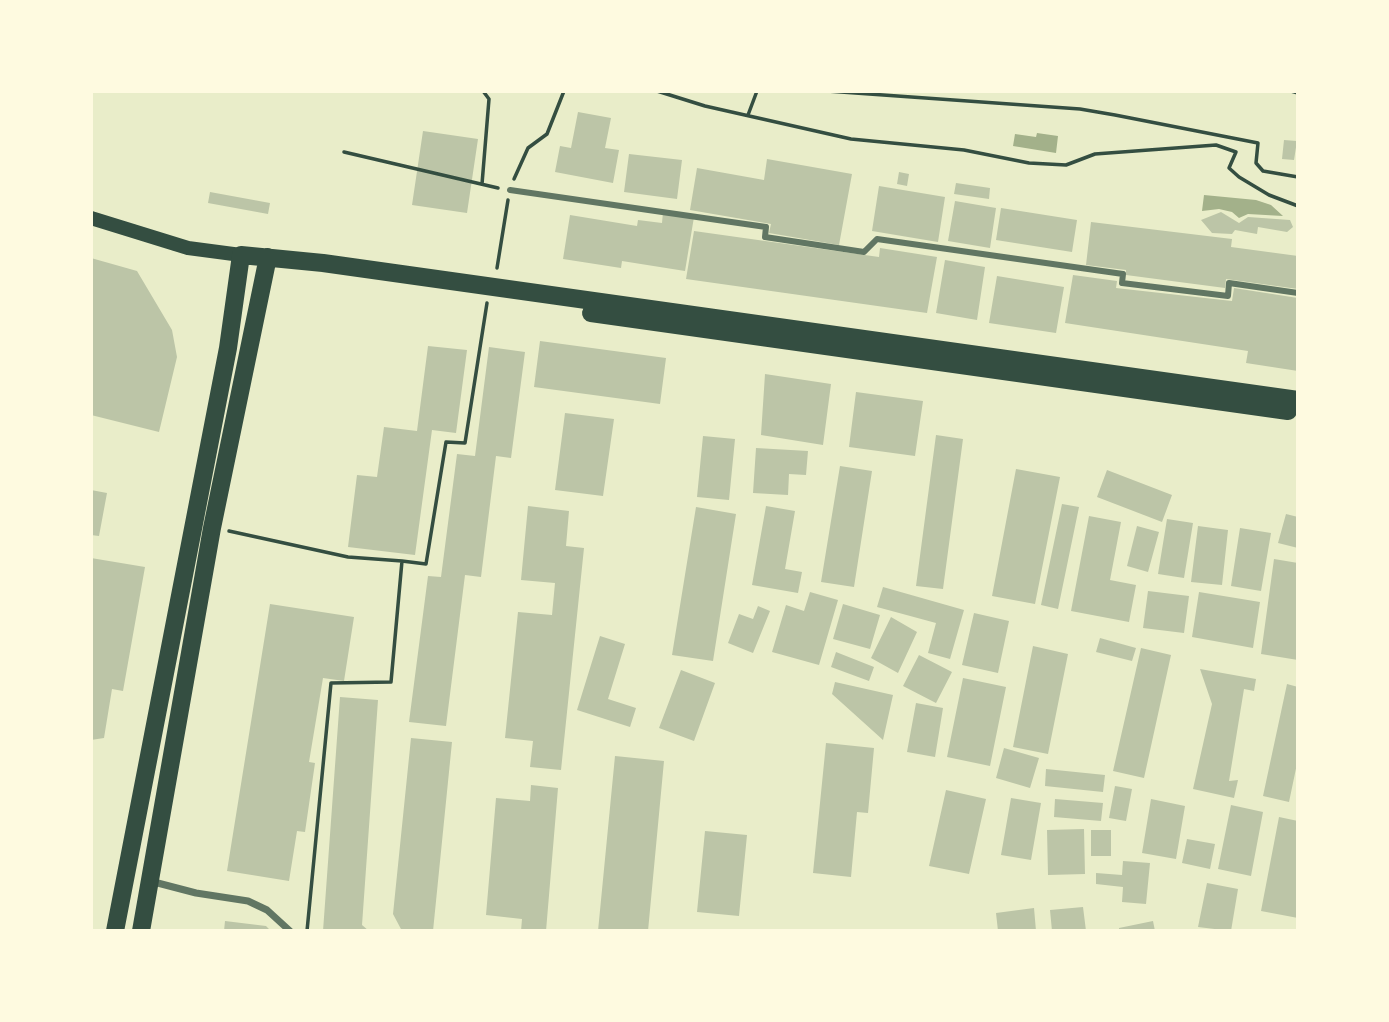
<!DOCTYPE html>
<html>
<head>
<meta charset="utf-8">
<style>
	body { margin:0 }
	#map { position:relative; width:1389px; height:1022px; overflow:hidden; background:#e9edc9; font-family:"Exo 2",sans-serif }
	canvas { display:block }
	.frame { position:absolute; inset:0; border:93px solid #fefae0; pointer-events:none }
</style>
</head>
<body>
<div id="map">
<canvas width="1389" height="1022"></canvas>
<div class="frame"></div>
</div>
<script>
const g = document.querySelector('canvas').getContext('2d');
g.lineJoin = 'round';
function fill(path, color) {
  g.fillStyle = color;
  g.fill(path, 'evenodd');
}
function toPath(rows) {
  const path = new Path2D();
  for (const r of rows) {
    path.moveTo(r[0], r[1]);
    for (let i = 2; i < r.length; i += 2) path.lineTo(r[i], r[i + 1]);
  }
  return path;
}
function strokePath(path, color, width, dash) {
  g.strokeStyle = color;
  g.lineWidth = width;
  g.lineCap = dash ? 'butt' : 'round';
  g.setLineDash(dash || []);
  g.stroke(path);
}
fill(toPath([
	[1037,133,1058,136,1056,153,1013,146,1015,134,1036,137],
	[1204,195,1256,200,1271,205,1283,216,1248,214,1239,218,1232,212,1219,209,1202,211]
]), '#a3b18a');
fill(toPath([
	[578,112,611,118,605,148,619,150,613,183,555,172,560,146,571,148],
	[423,131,478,139,467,213,412,205],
	[1284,140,1297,141,1294,160,1282,159],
	[629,154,682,160,677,199,624,192],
	[767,159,852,174,839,245,769,233,771,224,690,210,697,168,764,180],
	[899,172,909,174,907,186,897,184],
	[956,183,990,188,989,199,954,194],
	[879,186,945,197,938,242,872,231],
	[210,192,270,203,268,214,208,203],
	[955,201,996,208,990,248,948,241],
	[1001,208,1077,220,1072,252,996,240],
	[663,212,694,217,685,271,622,261,621,268,563,259,570,215,637,226,638,220,662,223],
	[1221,212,1239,223,1248,217,1290,220,1293,227,1287,232,1258,227,1257,234,1235,230,1232,234,1212,233,1201,220],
	[1091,222,1232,239,1231,247,1298,256,1298,289,1226,279,1225,288,1126,275,1126,270,1086,265],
	[694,231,879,257,880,248,937,257,927,313,686,279],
	[91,258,137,271,172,330,177,357,159,432,91,415],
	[945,260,985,267,977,320,936,313],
	[1073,275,1117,281,1116,288,1232,301,1234,288,1298,298,1298,371,1246,363,1248,351,1065,323],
	[997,276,1064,287,1056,333,989,323],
	[540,341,666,358,660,404,534,387],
	[428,346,467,350,456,433,432,430,415,555,348,547,357,475,377,477,384,427,417,431],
	[489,347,525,352,511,458,496,456,481,577,465,575,446,726,409,722,428,576,441,577,457,454,475,456],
	[765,374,831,384,823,445,761,435],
	[856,392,923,401,915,456,849,447],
	[565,413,614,419,603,496,555,490],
	[936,435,963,439,943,589,916,586],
	[703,436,735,439,729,500,697,497],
	[756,448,808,451,806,475,789,474,788,495,753,493],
	[840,466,872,471,854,587,821,582],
	[1016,469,1060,477,1035,604,992,596],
	[1107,470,1172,495,1162,522,1097,497],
	[91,490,107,493,99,536,91,535],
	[1062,504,1079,507,1058,609,1041,605],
	[528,506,569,511,566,546,584,548,561,770,530,767,533,741,505,738,518,612,552,615,555,583,521,580],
	[766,506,795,511,785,569,802,572,798,593,752,585],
	[696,507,736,514,713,661,672,655],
	[1286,514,1298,517,1298,548,1278,543],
	[1089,516,1121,522,1110,580,1136,585,1129,622,1071,611],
	[1167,519,1193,523,1184,578,1158,574],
	[1137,526,1159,532,1148,572,1127,566],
	[1198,526,1228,530,1222,585,1191,582],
	[1240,528,1271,533,1261,591,1231,586],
	[91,558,145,567,123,691,112,689,104,738,91,740],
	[1274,559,1298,563,1298,660,1261,654],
	[883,587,964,610,950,659,928,653,936,623,877,607],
	[1148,591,1189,596,1184,633,1143,628],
	[810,592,838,600,819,665,772,652,786,605,804,611],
	[1199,592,1260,602,1253,648,1192,637],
	[270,604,354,617,344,681,323,678,309,762,315,763,305,832,297,831,289,881,227,871],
	[843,604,880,615,870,649,833,639],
	[758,606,770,611,753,653,728,643,739,614,753,619],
	[974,613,1009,621,998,673,962,665],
	[891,617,917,632,898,673,871,658],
	[600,636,625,644,608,699,636,708,630,727,577,710],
	[1100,638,1136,648,1132,661,1096,652],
	[1033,646,1068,654,1048,754,1013,747],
	[1141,648,1171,655,1144,778,1113,771],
	[836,652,874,667,869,681,831,667],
	[919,655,952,672,936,703,903,686],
	[1200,669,1256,679,1254,691,1244,689,1229,781,1238,780,1234,798,1193,789,1212,704],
	[681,670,715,683,694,741,659,728],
	[963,678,1006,687,990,766,947,757],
	[835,682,893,695,883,740,832,694],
	[1287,684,1298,687,1298,759,1289,802,1263,796],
	[340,697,378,700,362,925,369,931,323,931],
	[916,703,943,708,935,757,907,752],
	[411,738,452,742,433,931,402,931,393,914],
	[826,743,874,748,868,813,857,812,851,877,813,873],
	[1004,748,1039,758,1030,788,996,778],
	[615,756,664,761,648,931,598,931],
	[1046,769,1105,775,1103,792,1045,786],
	[531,785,558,788,546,931,521,931,522,919,486,915,496,798,530,801],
	[1115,786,1132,789,1126,821,1109,818],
	[946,790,986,799,969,874,929,866],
	[1011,798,1041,803,1031,860,1001,855],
	[1055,799,1103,803,1101,821,1054,817],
	[1151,799,1185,806,1176,859,1142,853],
	[1231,805,1263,812,1251,876,1218,869],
	[1279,817,1298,821,1298,918,1261,911],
	[1084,829,1085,874,1048,875,1047,830],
	[1091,830,1111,830,1111,856,1091,856],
	[705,831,747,835,739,916,697,912],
	[1187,839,1215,844,1210,869,1182,863],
	[1123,861,1150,863,1146,904,1122,902,1123,887,1096,884,1096,873,1122,875],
	[1207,883,1238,889,1231,931,1198,927],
	[1083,907,1086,931,1052,931,1050,910],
	[1034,908,1036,931,998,931,996,913],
	[225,921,266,926,271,931,224,931],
	[1153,921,1155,931,1119,931,1119,928]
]), '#bcc5a7');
strokePath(toPath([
	[657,91,705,106,851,139,964,150,1029,163,1066,165,1095,154,1216,145,1236,152,1229,168,1239,177,1269,195,1298,206],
	[827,91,1080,109,1115,115,1258,143,1256,163,1263,171,1298,177],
	[1291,91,1298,93],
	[748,115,757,91],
	[344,152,498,188],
	[514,179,528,148,547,134,564,91],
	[482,184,489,99,483,91],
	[497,268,508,200],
	[229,531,348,557,402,561],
	[307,931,331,683,391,682,402,561,426,564,446,442,465,443,487,303]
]), '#344e41', 3.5);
strokePath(toPath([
	[510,190,766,227,765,237,864,252,877,239,1123,274,1122,283,1228,296,1229,283,1298,293]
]), '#617663', 6);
strokePath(toPath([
	[150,881,196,893,248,901,267,910,290,931]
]), '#617663', 7);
strokePath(toPath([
	[91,218,188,248,241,255]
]), '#344e41', 14);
strokePath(toPath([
	[591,313,1288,411],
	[115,931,228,348,241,255,323,263,1298,400],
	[141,931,212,528,268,257]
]), '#344e41', 18);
</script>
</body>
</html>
